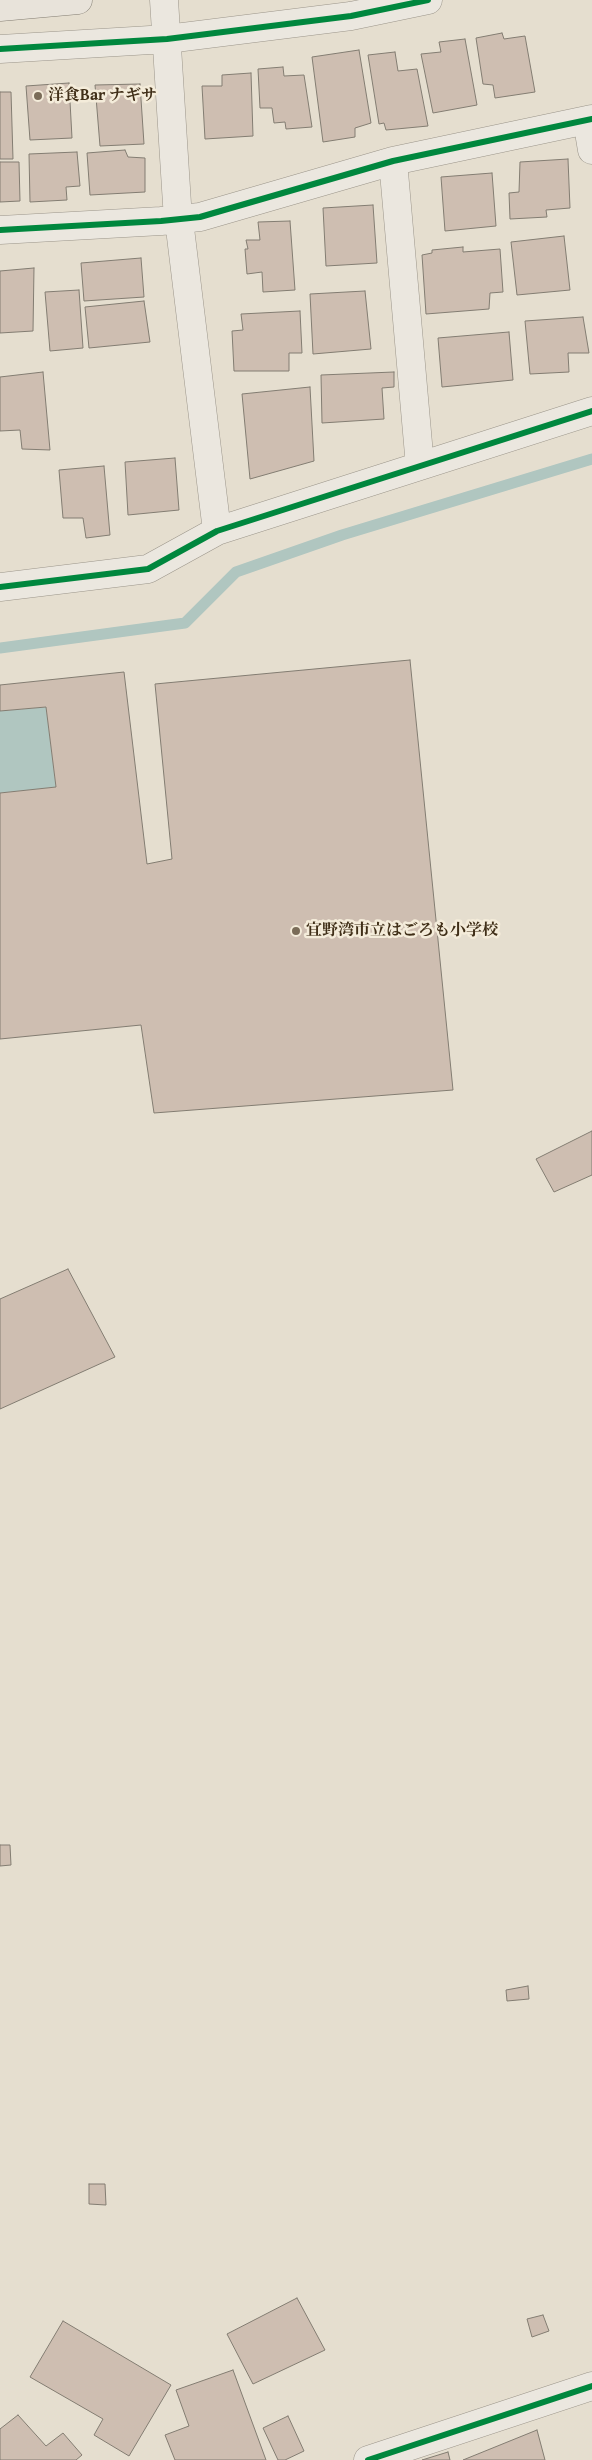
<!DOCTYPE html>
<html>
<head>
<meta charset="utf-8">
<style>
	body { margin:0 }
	canvas { display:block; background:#e5decf }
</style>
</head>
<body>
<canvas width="592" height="2460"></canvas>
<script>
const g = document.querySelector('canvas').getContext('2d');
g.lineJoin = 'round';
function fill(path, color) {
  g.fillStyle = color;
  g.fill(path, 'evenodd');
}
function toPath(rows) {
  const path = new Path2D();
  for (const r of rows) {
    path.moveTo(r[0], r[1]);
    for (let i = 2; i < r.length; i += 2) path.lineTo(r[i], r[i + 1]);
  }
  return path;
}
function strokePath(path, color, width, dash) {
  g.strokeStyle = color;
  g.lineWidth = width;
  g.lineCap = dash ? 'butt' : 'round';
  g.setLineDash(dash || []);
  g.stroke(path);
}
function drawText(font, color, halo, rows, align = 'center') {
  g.font = font + ' "Gentium Book Plus","Noto Serif JP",serif';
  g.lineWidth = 5;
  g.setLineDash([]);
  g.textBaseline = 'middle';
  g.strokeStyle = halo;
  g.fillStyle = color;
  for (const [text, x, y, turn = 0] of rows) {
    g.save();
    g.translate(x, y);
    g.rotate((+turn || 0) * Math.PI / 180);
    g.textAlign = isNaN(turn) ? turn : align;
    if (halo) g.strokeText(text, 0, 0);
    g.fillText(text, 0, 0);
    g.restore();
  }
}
fill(toPath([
	[46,707,56,787,0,793,0,711]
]), '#b0c6c0');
strokePath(toPath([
	[0,648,185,623,236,572,342,535,592,459]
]), '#b0c6c0', 11);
const building = toPath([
	[502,33,504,39,525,36,535,92,495,98,493,85,483,84,476,38,502,33],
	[465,39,477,105,433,113,421,54,441,52,439,42,465,39],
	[359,50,371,123,355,128,355,137,323,142,312,57,359,50],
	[395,52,398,71,417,69,428,126,386,130,384,123,379,124,368,55,395,52],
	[283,67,284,76,304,75,312,127,286,129,285,122,274,123,272,108,260,108,258,69,283,67],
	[251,73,253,136,205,139,202,86,222,86,222,75,251,73],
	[69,83,72,138,30,140,26,86,69,83],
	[140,84,144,144,100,146,95,85,140,84],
	[0,92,11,92,13,159,0,159,0,92],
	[125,150,128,157,145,158,145,192,90,195,87,153,125,150],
	[77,152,80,186,66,187,67,200,30,202,29,154,77,152],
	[568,159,570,208,546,210,547,217,510,219,509,193,519,192,520,162,568,159],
	[0,162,19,162,20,201,0,202,0,162],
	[492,173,496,226,445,231,441,177,492,173],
	[373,205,377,263,326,266,323,208,373,205],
	[290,221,295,290,263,292,262,272,247,274,245,249,248,249,246,240,260,240,258,222,290,221],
	[564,236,570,290,517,295,511,242,564,236],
	[463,247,463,252,500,249,503,292,490,293,489,309,426,314,422,255,432,253,432,250,463,247],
	[141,258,144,297,84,301,81,263,141,258],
	[34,268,33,331,0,333,0,271,34,268],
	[79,290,83,348,50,351,45,292,79,290],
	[365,291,371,349,313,354,310,294,365,291],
	[144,301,150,342,89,348,85,307,144,301],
	[300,311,302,353,289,353,289,371,234,371,232,331,243,330,241,314,300,311],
	[583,317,589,353,568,353,569,372,530,374,525,321,583,317],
	[509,332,513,380,442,387,438,338,509,332],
	[43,372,50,450,22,449,20,430,0,431,0,377,43,372],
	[394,372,394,387,382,388,384,419,322,423,321,375,394,372],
	[310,387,314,461,250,479,242,394,310,387],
	[175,458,179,510,128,515,125,462,175,458],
	[104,466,110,535,86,538,83,518,63,518,59,470,104,466],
	[410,660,453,1090,154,1113,141,1025,0,1039,0,793,56,787,46,707,0,711,0,685,124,672,147,864,172,859,155,684,410,660],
	[592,1131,592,1175,554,1192,536,1159,592,1131],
	[68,1269,115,1357,0,1409,0,1299,68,1269],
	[0,1845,10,1845,11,1865,0,1866,0,1845],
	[528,1986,529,1999,507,2001,506,1990,528,1986],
	[89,2184,105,2184,106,2205,89,2204,89,2184],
	[297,2298,325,2350,253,2384,227,2334,297,2298],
	[543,2315,549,2331,532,2337,527,2319,543,2315],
	[63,2321,171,2385,129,2456,94,2435,103,2419,30,2377,63,2321],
	[233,2370,266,2460,175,2460,165,2435,189,2426,176,2390,233,2370],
	[18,2415,46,2446,63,2433,82,2455,76,2460,0,2460,0,2429,18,2415],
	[288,2416,304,2451,285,2460,278,2460,263,2428,288,2416],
	[537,2430,545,2460,463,2460,537,2430],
	[448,2452,450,2460,422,2460,448,2452]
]);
fill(building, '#cebeb1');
strokePath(building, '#837d72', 1);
const minor = toPath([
	[164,0,177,204,217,531],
	[0,49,167,39,351,16,428,0],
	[587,120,592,150],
	[393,161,420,466],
	[0,230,161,221,200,217,393,161,592,119],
	[0,587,148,569,217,531,592,411],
	[368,2460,592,2386]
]);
const highway = toPath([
	[0,7,78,0]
]);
strokePath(minor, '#9b958a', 29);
strokePath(highway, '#837d72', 29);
strokePath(minor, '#ebe7df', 28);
strokePath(highway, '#e8e3da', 28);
strokePath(toPath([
	[0,49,167,39,351,16,428,0],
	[0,230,161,221,200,217,393,161,592,119],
	[0,587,148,569,217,531,592,411],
	[368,2460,592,2386]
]), '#00873e', 6);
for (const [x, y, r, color] of [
	[38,96,5,"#7a6c58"],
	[296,931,5,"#7a6c58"]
]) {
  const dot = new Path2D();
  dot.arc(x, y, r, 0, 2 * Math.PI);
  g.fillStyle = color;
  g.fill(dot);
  strokePath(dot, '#f4ecda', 2);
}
drawText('bold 16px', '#402f18', '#f4ecda', [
	["洋食Bar ナギサ",48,96],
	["宜野湾市立はごろも小学校",306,931]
], 'left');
</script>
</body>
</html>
